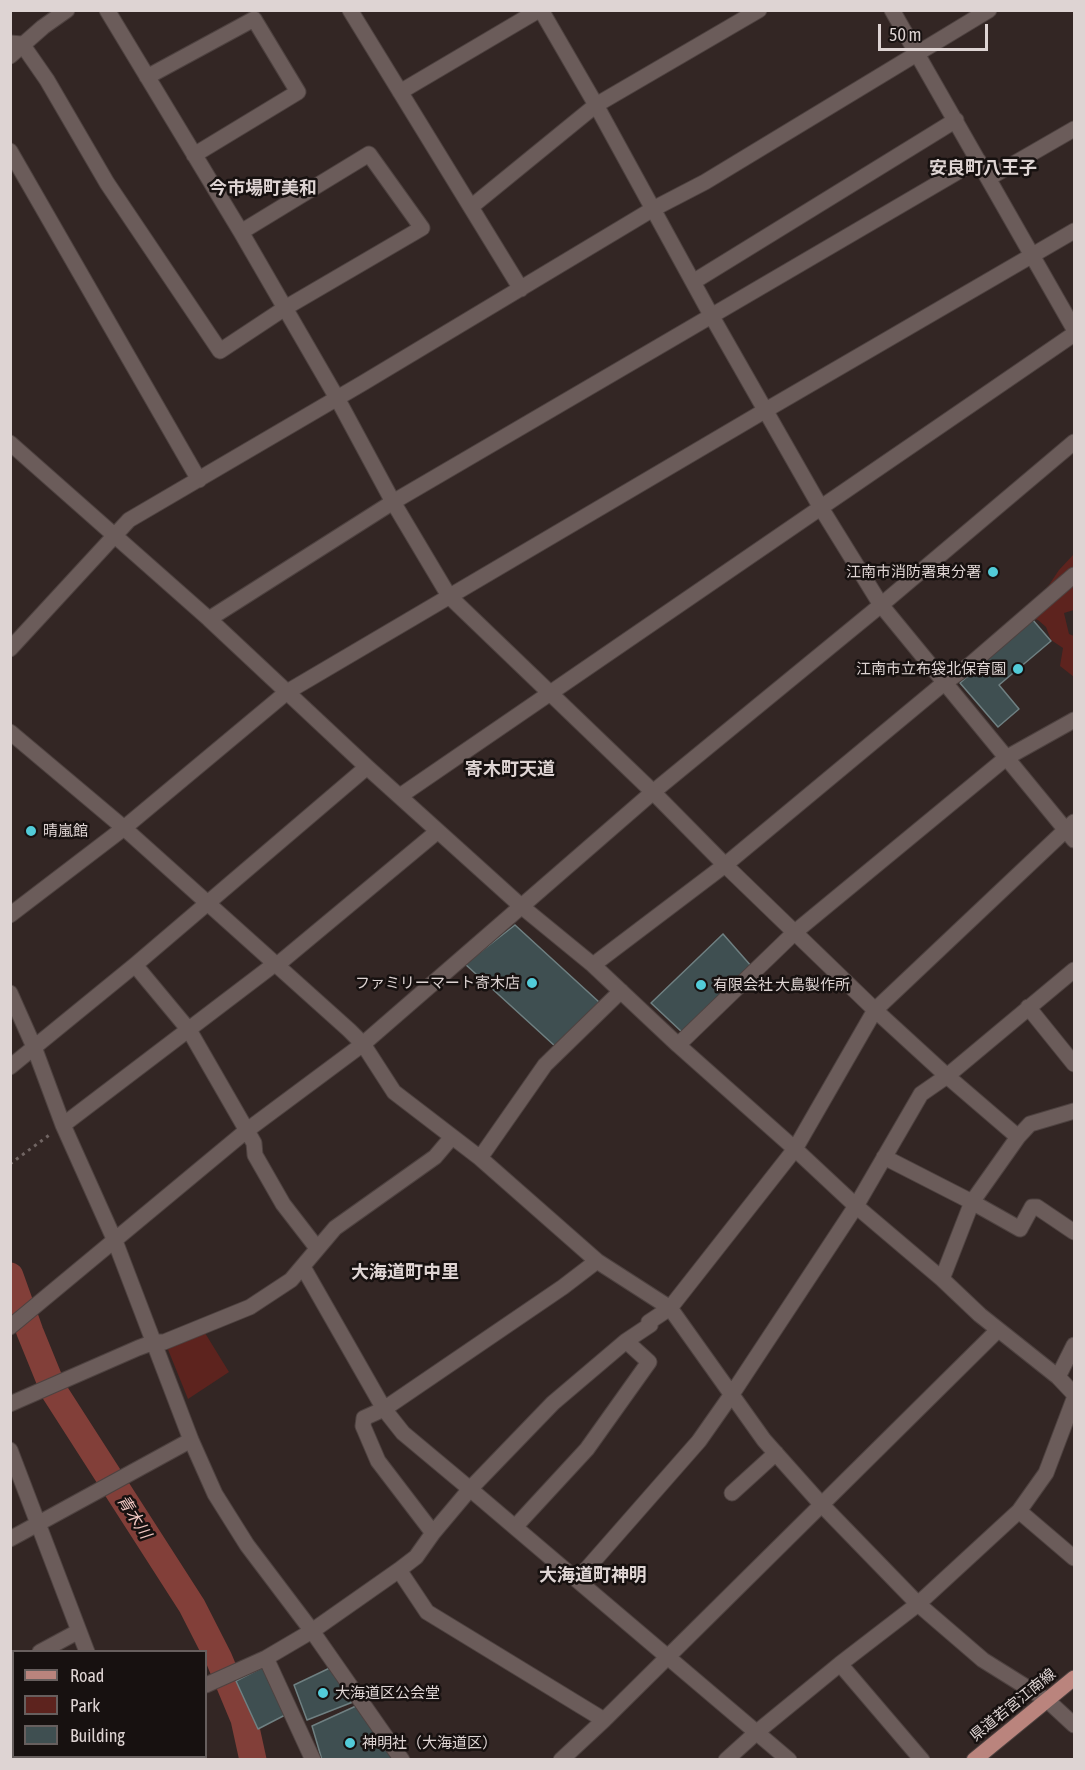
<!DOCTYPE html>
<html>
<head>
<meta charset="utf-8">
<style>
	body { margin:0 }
	#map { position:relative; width:1085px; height:1770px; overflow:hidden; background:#332624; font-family:"Asap Condensed",sans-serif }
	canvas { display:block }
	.frame { position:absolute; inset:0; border:12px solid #ded4d3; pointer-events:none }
	.legend { position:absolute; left:12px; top:1650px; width:195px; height:108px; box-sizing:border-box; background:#171110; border:2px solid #675f5e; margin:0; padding:8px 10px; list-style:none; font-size:18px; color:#ded4d3 }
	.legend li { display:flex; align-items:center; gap:12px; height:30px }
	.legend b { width:30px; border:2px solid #675f5e }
	.scale { position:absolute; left:878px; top:24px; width:110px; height:27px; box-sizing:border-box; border:3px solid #ded4d3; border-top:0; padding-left:8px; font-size:18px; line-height:21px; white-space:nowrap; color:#ded4d3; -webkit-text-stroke:4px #171110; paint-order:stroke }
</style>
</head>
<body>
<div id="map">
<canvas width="1085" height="1770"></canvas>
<div class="frame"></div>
<ul class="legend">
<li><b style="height:8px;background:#ba847d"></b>Road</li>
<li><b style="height:16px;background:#5d231e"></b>Park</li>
<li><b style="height:16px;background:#3f4f51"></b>Building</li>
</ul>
<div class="scale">50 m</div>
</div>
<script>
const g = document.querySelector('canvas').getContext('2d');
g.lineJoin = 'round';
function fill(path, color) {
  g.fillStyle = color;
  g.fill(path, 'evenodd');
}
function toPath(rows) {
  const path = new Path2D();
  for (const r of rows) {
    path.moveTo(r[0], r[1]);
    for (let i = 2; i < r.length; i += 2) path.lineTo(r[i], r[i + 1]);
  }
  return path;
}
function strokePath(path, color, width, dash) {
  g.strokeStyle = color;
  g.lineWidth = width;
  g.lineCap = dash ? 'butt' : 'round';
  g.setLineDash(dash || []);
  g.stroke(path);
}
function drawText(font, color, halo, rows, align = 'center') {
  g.font = font + ' "Asap Condensed","Noto Sans JP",sans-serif';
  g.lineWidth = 5;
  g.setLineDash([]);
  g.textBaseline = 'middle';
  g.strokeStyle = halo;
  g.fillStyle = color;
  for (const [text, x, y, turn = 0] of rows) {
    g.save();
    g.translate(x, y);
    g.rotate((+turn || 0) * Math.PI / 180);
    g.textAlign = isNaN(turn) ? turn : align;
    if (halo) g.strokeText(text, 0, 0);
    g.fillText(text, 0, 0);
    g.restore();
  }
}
fill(toPath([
	[1074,554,1074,610,1064,613,1069,634,1074,636,1074,677,1060,666,1063,648,1051,640,1046,627,1038,620,1026,616,1030,607,1049,585,1059,570],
	[205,1333,229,1372,188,1399,167,1347]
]), '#5d231e');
strokePath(toPath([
	[10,1276,30,1332,54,1391,192,1606,219,1659,244,1719,253,1760]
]), '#823f39', 27);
const building = toPath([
	[1032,619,1051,641,999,685,1019,709,998,727,960,683,1032,619],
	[515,925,599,1002,556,1047,465,964,515,925],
	[723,934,752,967,683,1033,651,1003,723,934],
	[265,1666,289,1713,258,1729,236,1681,265,1666],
	[334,1666,353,1702,307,1720,294,1685,334,1666],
	[356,1706,395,1760,322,1760,312,1726,356,1706]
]);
fill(building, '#3f4f51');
strokePath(building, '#6f8082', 1.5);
const minor = toPath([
	[107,10,241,232,337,398,393,502,449,596,653,792,725,865,875,1010,947,1076,1074,970],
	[350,10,521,289],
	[541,10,596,105,711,315,821,508,881,605,1074,840],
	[892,10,1074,329],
	[10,43,22,44,47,80,107,183,220,351,285,308,422,228,369,154,241,232],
	[10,56,43,27,67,10],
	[147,77,254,19,298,92,194,155],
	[400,92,539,10],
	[10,151,199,480],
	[989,178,1074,129],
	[471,207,596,105,759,10],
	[693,282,956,120],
	[10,443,209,619,367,767,521,906,593,965,678,1045,795,1149,856,1206,942,1279,980,1315,1058,1377,1074,1394],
	[209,619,393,502,978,160],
	[10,649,129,520,363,383,653,209,705,182,989,10],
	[10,732,124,828,349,1030,363,1044,394,1092,480,1158,597,1261,670,1308,795,1149,875,1010,1074,822],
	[400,796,1074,334],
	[10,915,124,828,287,692,766,410,1074,231],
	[135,965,189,1030,254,1143,255,1155,283,1204,317,1248],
	[277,965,438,831],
	[593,965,725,865,944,683,971,664,1074,575],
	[10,993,34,1047,63,1125,115,1241,191,1440,215,1494,247,1545,312,1631,266,1658,206,1685],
	[1028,1007,1074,1064],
	[678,1045,795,932,1006,758,1074,720],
	[10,1067,135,965,367,767],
	[63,1125,276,963],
	[884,1157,972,1202,1020,1229,1032,1207,1037,1207,1074,1232],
	[480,1158,545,1065,621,991],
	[303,1267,384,1409,403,1433,470,1489,553,1403,626,1341,650,1325,649,1322,670,1308,764,1440,821,1504,918,1604,983,1660,1047,1700,1074,1725],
	[942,1279,972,1202,1018,1137,1030,1124,1074,1111],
	[10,1327,246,1131,363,1044,653,792,881,605,1074,442],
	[1058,1377,1074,1345],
	[10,1404,138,1348,154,1342,164,1342,250,1307,291,1280,335,1228,435,1157,452,1137],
	[10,1450,87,1652],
	[732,1493,776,1453],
	[1019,1511,1074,1558],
	[515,1527,587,1449,649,1362,626,1341],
	[433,1533,378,1461,363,1426,364,1418,384,1409,563,1287,597,1261],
	[10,1539,191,1440],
	[399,1570,427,1612,604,1720],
	[577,1580,789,1760],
	[40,1652,79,1631],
	[266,1658,313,1760],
	[840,1664,922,1760],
	[10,1667,14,1665],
	[10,1718,14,1718],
	[117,1756,117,1760],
	[180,1756,181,1760],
	[402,1760,312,1631,399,1570,416,1557,433,1533,470,1489,577,1580,699,1441,732,1394,856,1206,921,1094,947,1076,1018,1137],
	[561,1760,604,1720,998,1330],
	[726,1760,757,1732,840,1664,918,1604,1019,1511,1046,1473,1074,1399]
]);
const major = toPath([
	[974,1760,1074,1678]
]);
strokePath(minor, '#4e4240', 17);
strokePath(major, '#4e4240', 17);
strokePath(toPath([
	[10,1164,52,1133]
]), '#716563', 3, [3, 4.5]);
strokePath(minor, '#6b5c5a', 15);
strokePath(major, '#ba847d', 15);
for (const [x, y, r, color] of [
	[993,572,6,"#52cbd8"],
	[1018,669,6,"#52cbd8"],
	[31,831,6,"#52cbd8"],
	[532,983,6,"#52cbd8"],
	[701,985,6,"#52cbd8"],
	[323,1693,6,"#52cbd8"],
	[350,1743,6,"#52cbd8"]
]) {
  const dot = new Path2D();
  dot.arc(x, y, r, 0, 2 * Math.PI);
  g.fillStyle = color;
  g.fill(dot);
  strokePath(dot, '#171110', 2);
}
drawText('15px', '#ded4d3', '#171110', [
	["江南市消防署東分署",981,572,"right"],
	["江南市立布袋北保育園",1006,669,"right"],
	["晴嵐館",43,831],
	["ファミリーマート寄木店",520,983,"right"],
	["有限会社 大島製作所",713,985],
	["大海道区公会堂",335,1693],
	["神明社（大海道区）",362,1743]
], 'left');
drawText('15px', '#ded4d3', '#171110', [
	["県道若宮江南線",1013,1705,-39]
]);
drawText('italic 16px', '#f3c8c3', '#171110', [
	["青木川",134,1517,57]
]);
drawText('bold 18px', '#ded4d3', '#171110', [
	["安良町八王子",983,168],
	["今市場町美和",263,188],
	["寄木町天道",510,769],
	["大海道町中里",405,1272],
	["大海道町神明",593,1575]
]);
</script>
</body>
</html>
